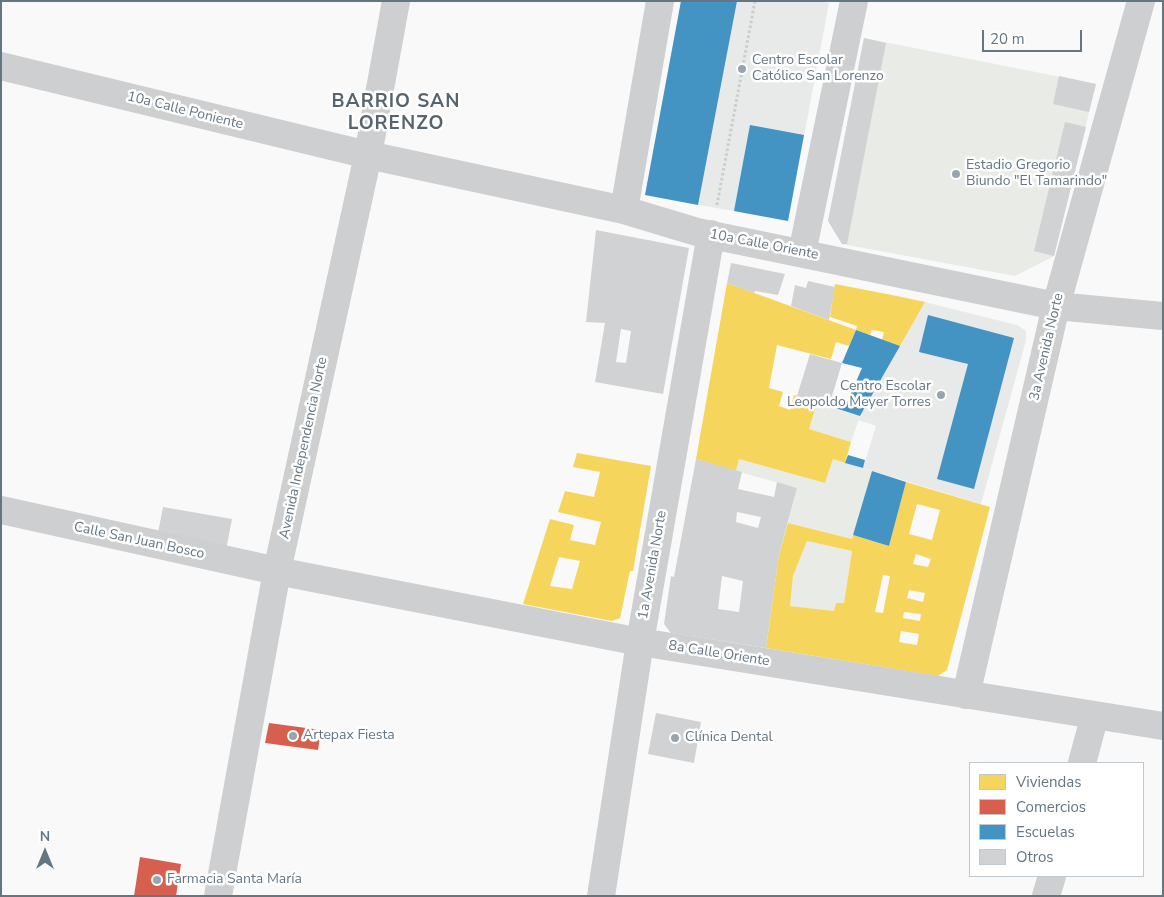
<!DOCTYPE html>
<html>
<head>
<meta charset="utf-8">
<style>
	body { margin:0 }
	#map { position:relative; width:1164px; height:897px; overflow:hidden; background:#f9f9f9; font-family:"Nunito Sans",sans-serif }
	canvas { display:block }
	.frame { position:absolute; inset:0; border:2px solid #657683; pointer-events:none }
	.legend { position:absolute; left:969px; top:762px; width:175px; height:115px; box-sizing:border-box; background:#fff; border:1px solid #c1c8cd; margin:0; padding:6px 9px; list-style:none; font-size:15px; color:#657683 }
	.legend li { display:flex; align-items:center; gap:10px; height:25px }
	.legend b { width:25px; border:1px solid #c1c8cd }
	.north { position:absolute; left:20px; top:827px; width:50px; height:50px; -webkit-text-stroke:4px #fff; paint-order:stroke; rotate:0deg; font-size:14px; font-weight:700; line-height:20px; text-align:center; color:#657683 }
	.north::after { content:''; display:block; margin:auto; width:18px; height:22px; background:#657683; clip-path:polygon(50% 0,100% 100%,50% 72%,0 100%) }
	.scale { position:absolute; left:982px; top:30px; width:100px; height:22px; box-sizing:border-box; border:2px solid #657683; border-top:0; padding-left:6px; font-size:15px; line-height:18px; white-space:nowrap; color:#657683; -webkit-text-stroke:4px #fff; paint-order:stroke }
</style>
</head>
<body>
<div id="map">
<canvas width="1164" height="897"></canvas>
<div class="frame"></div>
<ul class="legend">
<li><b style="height:14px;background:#f6d55c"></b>Viviendas</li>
<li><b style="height:14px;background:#d6604d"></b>Comercios</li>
<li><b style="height:14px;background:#4393c3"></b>Escuelas</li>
<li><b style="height:14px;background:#d0d2d3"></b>Otros</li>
</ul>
<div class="north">N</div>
<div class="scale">20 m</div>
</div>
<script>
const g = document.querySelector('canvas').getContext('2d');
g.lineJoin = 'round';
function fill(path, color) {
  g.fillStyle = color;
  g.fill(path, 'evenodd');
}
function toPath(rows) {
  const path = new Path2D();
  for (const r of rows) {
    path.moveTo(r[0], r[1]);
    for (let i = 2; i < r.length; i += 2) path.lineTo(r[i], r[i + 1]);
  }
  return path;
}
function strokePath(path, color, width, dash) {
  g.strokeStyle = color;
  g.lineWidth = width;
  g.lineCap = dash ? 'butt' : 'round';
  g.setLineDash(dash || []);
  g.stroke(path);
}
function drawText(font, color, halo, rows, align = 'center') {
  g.font = font + ' "Nunito Sans",sans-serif';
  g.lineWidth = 5;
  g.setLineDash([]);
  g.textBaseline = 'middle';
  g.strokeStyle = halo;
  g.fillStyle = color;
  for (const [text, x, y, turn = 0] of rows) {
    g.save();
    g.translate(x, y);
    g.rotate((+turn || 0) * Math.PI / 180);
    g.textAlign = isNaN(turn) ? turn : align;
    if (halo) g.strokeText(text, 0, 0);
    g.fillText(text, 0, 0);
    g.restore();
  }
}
fill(toPath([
	[681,1,817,1,829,3,788,221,645,195],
	[925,302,1017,325,1026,331,1026,340,981,504,863,468,876,426,858,420]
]), '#e8e9e9');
fill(toPath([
	[864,38,1096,84,1054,256,1015,276,842,244,828,221],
	[817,403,860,416,851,442,809,429],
	[739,459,825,483,833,459,872,471,852,539,788,523,797,488,736,471],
	[807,541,852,551,844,603,836,603,834,611,790,606,793,576]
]), '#e8ebe6');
fill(toPath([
	[727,283,856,330,849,346,836,342,831,359,777,345,769,388,783,392,779,406,790,410,794,395,817,403,809,429,851,442,845,463,833,459,825,483,739,459,736,471,696,459],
	[835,284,897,296,925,302,900,346,882,340,884,332,872,330,870,335,856,330,857,326,830,317],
	[577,453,651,466,633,571,630,571,620,618,612,621,523,604,550,519,574,525,570,540,595,545,601,522,558,512,565,491,594,497,600,472,573,467],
	[559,557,580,561,572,589,550,586],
	[906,482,990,507,947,670,938,676,766,648,779,555,788,523,852,539,853,535,889,546],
	[917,504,940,510,932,540,909,534],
	[807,541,852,551,844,603,836,603,834,611,790,606,793,576],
	[916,554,931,559,928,567,913,564],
	[883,575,890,576,883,613,875,612],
	[909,590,925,593,923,602,907,598],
	[904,612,921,614,920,621,903,618],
	[901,631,919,634,917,645,899,642]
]), '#f6d55c');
fill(toPath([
	[269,723,321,730,318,750,265,743],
	[140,857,181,864,176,896,134,896]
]), '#d6604d');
fill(toPath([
	[681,1,737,1,698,205,645,195],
	[750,125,804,135,788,221,734,211],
	[928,315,1014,338,974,489,937,479,968,364,919,352],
	[856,330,900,346,860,416,829,406,831,400,846,405,862,368,842,363],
	[848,455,865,460,863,468,845,463],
	[872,471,906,482,889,546,853,535]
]), '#4393c3');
fill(toPath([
	[864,38,886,43,847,244,842,244,828,221],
	[1059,76,1096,84,1089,112,1053,104],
	[1065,122,1086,127,1054,256,1034,251],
	[596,230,689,248,663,394,595,382,605,323,586,322],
	[621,329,631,331,626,363,616,362],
	[731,263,785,274,778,295,755,291,754,293,727,283],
	[808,281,835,287,829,320,791,306,795,285,806,288],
	[810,354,842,363,829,406,797,396],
	[696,459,742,472,738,489,774,497,777,482,797,488,779,555,766,648,671,633,664,624,671,576,674,577],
	[737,512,761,517,758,528,736,522],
	[722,576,743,581,739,612,718,609],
	[163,507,232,519,225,555,156,543],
	[656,713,701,722,694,763,648,754]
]), '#d0d2d3');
strokePath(toPath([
	[717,205,755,1]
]), '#cbcccd', 3, [2.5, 2.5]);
strokePath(toPath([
	[1,66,368,155,624,210,697,232,1056,306,1163,316],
	[624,210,660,1],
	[802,253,854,1],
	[1,510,277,571,640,642,1163,726],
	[966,695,1056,306,1141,1],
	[1082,763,1095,715],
	[218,896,277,571,368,155,396,1],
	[601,896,640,642,711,234],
	[1046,896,1052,876]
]), '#cecfd0', 28);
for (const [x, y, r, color] of [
	[742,69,5,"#99a4ac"],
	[956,174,5,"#99a4ac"],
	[941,395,5,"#99a4ac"],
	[293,736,5,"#99a4ac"],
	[675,738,5,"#99a4ac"],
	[157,880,5,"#99a4ac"]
]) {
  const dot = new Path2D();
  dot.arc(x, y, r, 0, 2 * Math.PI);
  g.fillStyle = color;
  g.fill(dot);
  strokePath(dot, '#fff', 2);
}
drawText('14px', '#657683', '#fff', [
	["Centro Escolar",752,61],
	["Católico San Lorenzo",752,77],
	["Estadio Gregorio",966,166],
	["Biundo \"El Tamarindo\"",966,182],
	["Centro Escolar",931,387,"right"],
	["Leopoldo Meyer Torres",931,403,"right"],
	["Artepax Fiesta",303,736],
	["Clínica Dental",685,738],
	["Farmacia Santa María",167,880]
], 'left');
drawText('14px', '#657683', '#fff', [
	["10a Calle Poniente",185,111,14],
	["10a Calle Oriente",764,245,11],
	["3a Avenida Norte",1047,347,-77],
	["Avenida Independencia Norte",304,448,-78],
	["Calle San Juan Bosco",139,541,12],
	["1a Avenida Norte",653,565,-80],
	["8a Calle Oriente",719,654,9]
]);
g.letterSpacing = '1px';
drawText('bold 19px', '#57646e', '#fff', [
	["BARRIO SAN",396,102],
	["LORENZO",396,124]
]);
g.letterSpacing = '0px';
</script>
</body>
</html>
